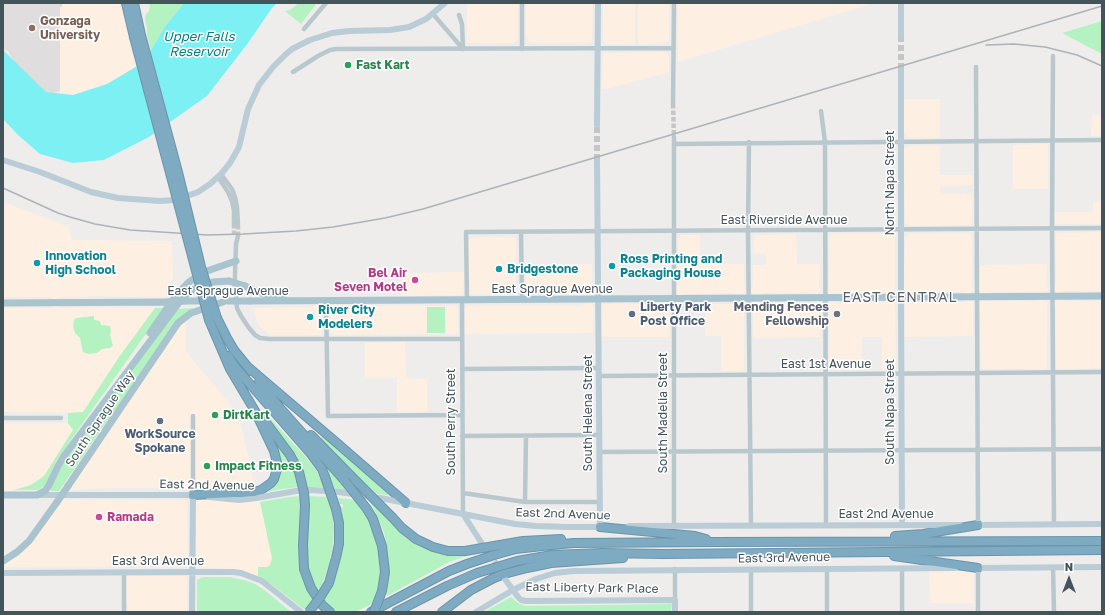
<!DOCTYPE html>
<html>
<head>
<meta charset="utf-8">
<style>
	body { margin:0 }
	#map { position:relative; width:1105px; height:615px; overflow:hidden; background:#efecec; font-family:"Golos Text",sans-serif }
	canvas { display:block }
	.frame { position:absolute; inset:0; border:4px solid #43545b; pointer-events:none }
	.north { position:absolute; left:1049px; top:559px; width:40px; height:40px; -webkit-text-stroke:3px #fff; paint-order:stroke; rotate:0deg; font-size:11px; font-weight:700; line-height:16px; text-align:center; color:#43545b }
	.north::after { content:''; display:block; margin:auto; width:14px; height:18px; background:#43545b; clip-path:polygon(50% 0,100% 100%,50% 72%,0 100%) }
</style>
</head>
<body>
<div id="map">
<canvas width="1105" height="615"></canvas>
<div class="frame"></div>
<div class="north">N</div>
</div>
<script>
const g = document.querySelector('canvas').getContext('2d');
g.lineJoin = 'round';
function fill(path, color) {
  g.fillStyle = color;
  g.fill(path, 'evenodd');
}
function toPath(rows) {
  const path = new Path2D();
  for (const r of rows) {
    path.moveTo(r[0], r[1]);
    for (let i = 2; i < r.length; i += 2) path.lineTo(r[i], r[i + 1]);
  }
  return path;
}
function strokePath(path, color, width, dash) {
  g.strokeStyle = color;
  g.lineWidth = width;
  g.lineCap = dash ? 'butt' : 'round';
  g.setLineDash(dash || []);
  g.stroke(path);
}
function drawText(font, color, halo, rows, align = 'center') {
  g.font = font + ' "Golos Text",sans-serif';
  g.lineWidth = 3;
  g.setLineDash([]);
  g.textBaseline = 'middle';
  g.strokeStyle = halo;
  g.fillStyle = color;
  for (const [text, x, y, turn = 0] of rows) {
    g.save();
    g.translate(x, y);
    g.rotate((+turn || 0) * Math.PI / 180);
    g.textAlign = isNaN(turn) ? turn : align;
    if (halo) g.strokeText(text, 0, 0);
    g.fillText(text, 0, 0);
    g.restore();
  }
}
fill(toPath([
	[62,3,120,3,127,26,129,42,147,111,60,138,60,7,62,7],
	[467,3,518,3,518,37,517,41,513,43,467,43],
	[526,3,593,3,592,41,590,43,531,43,529,42,526,37],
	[603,3,635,3,635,44,606,44,604,43,603,39],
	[638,3,669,3,669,39,667,43,638,44],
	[678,3,875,3,678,62],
	[664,52,667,53,669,56,669,72,611,88,602,89,603,56,604,53],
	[904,99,940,99,940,138,909,138,906,136,904,133],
	[1092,115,1102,115,1102,136,1091,136],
	[1046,144,1048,146,1048,189,1013,189,1013,145],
	[909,146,940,146,940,175,973,175,973,185,940,186,941,194,973,194,972,224,970,225,910,226,906,224,905,220,904,151,905,148],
	[3,202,69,227,72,240,172,241,173,278,166,290,166,297,90,296,62,297,54,299,49,297,3,297],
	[1093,202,1102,202,1102,224,1057,224,1055,222,1055,212,1093,212],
	[1102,232,1102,291,1067,291,1057,293,1055,291,1054,288,1056,284,1056,235,1058,233],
	[970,233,972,236,972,285,974,290,973,292,965,294,961,292,917,292,913,294,908,294,905,292,904,290,905,238,907,235,910,234],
	[796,234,797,264,820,264,819,285,821,290,821,292,817,294,808,293,765,293,760,295,753,294,751,291,753,285,753,265,766,265,766,254,753,254,754,236,756,235],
	[832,234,890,234,893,236,895,238,895,290,893,293,878,294,873,292,829,294,827,292,827,289,829,284,829,238],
	[700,235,700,264,744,264,744,285,745,291,744,294,737,295,732,293,689,294,679,295,676,294,675,291,677,286,678,239,680,236,683,235],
	[478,237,513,237,515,238,516,240,516,295,511,294,472,294,469,295,468,294,468,240,469,239],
	[592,264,592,287,593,293,590,296,577,296,572,294,526,294,526,265],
	[1047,264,1046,284,1048,290,1045,293,1040,293,1035,292,992,292,988,293,983,293,980,292,979,290,980,265],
	[464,272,463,294,461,295,401,296,401,273],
	[969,300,973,302,974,305,973,309,973,336,904,337,905,304,907,301,922,301,926,302,965,302],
	[982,300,987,301,1035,301,1040,300,1047,301,1048,303,1047,309,1047,367,1045,369,983,369,981,367,980,308,979,304],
	[1058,300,1067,301,1102,301,1102,368,1057,369,1056,367,1056,309,1054,303],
	[831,301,840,303,882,302,888,301,894,302,895,305,896,369,882,370,882,337,862,337,862,370,833,370,830,369,829,367,829,310,827,307,827,304],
	[661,302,666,302,669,305,670,337,601,337,601,307,603,304,627,303,630,304,656,304],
	[737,302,743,302,745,305,744,311,744,370,742,371,721,371,721,336,705,336,706,304,733,304],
	[755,302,764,303,809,303,817,301,820,302,821,306,819,311,820,337,753,338,753,312,751,306,752,304],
	[590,303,594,306,593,333,464,334,465,308,467,306,581,306,585,304],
	[315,305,318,305,321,308,322,333,320,335,271,335,259,326,253,308,310,307],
	[334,305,342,306,455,306,458,308,458,331,456,334,333,335,330,332,330,320,331,308],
	[53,306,57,306,61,308,155,307,155,308,119,357,83,413,5,412,3,412,3,309,4,308,50,308],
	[186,318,186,352,231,405,240,421,255,486,246,488,114,488,69,490],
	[405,342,406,378,427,379,427,412,397,412,397,378,365,378,365,343],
	[5,423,68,423,73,430,44,476,31,485,11,491,8,491,4,489,3,486,3,424],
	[62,499,187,500,188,566,5,567,5,564,20,554,29,545],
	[198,499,245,502,260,501,272,558,270,565,267,567,258,567,258,576,242,571,232,569,196,567,196,501],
	[929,571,971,571,973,572,974,573,974,603,930,603],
	[126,576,185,576,187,579,187,612,128,612,128,605,126,603]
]), '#fdf0e2');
fill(toPath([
	[3,3,62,3,62,7,60,7,60,91,53,93,45,92,14,62,8,51,3,49]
]), '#e0ddde');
fill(toPath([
	[149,3,184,3,166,25,151,50,147,35,147,27,145,20,146,14,149,11,150,7],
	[299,3,317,3,301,24,285,11,290,10],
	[1102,21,1102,54,1062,33],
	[427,307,445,307,445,333,427,333],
	[155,308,164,308,73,437,54,465,46,484,40,489,36,490,14,490,31,485,44,476,73,430,68,423,68,413,83,412,119,357],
	[193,308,193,310,186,313,103,427,59,491,52,491,50,490,60,465,177,309],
	[94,316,94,320,100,321,101,325,110,326,111,331,110,335,113,346,110,348,102,349,97,353,88,354,83,352,80,338,75,333,73,326,74,320,76,318],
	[268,416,304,455,316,470,326,488,306,487,282,439,267,417],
	[323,436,331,442,390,493,392,496,373,493,321,439,321,437],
	[272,437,291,466,296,477,299,487,282,489,261,493,275,482,271,438],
	[323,463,325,463,350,491,335,489,331,480,322,464],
	[301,496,299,562,304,581,314,601,306,611,271,584,258,576,258,567,267,567,270,565,272,558,260,502,289,497],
	[307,496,329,497,331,509,334,525,333,545,329,565,322,585,316,595,306,571],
	[338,498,358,500,372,526,377,541,380,557,380,580,376,602,355,612,331,612,322,602,330,588,340,508,343,507,343,505,342,504,339,504],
	[369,501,373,502,406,538,421,547,437,553,453,555,472,553,471,555,451,561,387,596,389,566,388,553,384,532,374,509],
	[203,577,230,577,247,581,255,584,267,592,291,612,197,612,197,580],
	[511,597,518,603,525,606,672,604,671,612,484,612]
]), '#b5f2c1');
fill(toPath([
	[184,3,277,3,272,8,248,43,207,96,149,137,104,160,73,163,40,154,18,135,3,119,3,50,46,92,73,95,107,84,139,65,151,50,166,25]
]), '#7df0f4');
strokePath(toPath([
	[673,104,674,137],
	[234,224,234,236],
	[238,236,238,224]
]), '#c4c6c8', 4.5, [4.5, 2]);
strokePath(toPath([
	[901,36,901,68],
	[597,160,597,125],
	[479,539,505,577]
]), '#c4c6c8', 6, [6, 3]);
const highway = toPath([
	[126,3,134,37],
	[134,3,141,35],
	[217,318,227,338,234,350,251,371],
	[228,356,236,368,311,454,322,469,325,477],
	[248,367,337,443,406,503],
	[259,382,280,408,345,481],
	[261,417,267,424,290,455,299,472,301,480],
	[311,435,356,481],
	[193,495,254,492,261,490,271,483,274,479,277,469,277,463,274,451,255,411,230,369,209,320],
	[305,506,303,545,304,569,311,588,322,605,330,612],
	[393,518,402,528,416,539,433,547,448,551,465,551,523,541,561,539],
	[373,519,382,546,383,554,385,572,382,591],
	[600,527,695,536,706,539],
	[895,536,923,534,978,525],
	[894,556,978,568],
	[329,583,336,558,339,544,339,523,336,509],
	[371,612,449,571,467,564,494,555,516,549,551,545,574,543,715,542,1102,541],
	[396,612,447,586,477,573,517,561,552,555,602,553,663,554,1102,550],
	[442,612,471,590,494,578,504,574,527,568,551,563,623,558]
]);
strokePath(highway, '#6a95ac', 10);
strokePath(toPath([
	[433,14,463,49],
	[459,15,462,24,463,49],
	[304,29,326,3],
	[522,49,522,3],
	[1053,56,1052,229,1054,524],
	[976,67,978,525],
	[293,72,318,56,330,50,336,49,674,48],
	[673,104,674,3],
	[821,111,825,142,826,526],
	[674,137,674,526],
	[749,142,748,231,751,526],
	[674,144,1102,140],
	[221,174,232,189,235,197,237,207,238,224],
	[218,177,228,192,232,201,234,211,234,224],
	[521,232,522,300],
	[238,236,236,244,235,274,235,290,237,308,241,316,249,328,255,335,260,338,269,339,462,339],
	[326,301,328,416,462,415],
	[462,301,463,514],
	[467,301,466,232,1102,228],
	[462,369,598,368],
	[598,376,1102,372],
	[3,418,61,418],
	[462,436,599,435],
	[599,452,1102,449],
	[463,493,525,502,599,502],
	[193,495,193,416],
	[525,502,526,436],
	[1053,567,1054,612],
	[827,568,827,612],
	[902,568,902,612],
	[978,568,978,612],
	[675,569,675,600],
	[751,569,751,612],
	[124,572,124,612]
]), '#b9c8cd', 4.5);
strokePath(toPath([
	[901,3,901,36],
	[901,68,901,298,902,525],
	[597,125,598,3],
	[3,160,40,172,91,192,118,198,160,201,174,200,187,196,198,192,210,184,221,174,230,163,239,147,248,109,259,85,273,67,285,55,292,49,310,40,332,33,349,31,390,30,409,27,426,19,445,3],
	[597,160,600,527],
	[37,495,196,495],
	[209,497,239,500,256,498,296,491,310,490,339,492,380,498,515,524,536,526,567,527,604,527],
	[463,514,479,539],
	[975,525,1102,524],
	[629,526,960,525],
	[974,568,1102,567],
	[3,573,198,572,233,572,241,573,262,581,301,612],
	[505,579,518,597,521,600,526,601,675,600,675,612],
	[192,612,193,495],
	[476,612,513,590,536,579,555,573,573,571,955,568]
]), '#baccd6', 6);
strokePath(toPath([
	[245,286,261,293,283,298],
	[185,301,209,301],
	[250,301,1102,296],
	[3,303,168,302],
	[150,333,174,298,182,289,189,282,204,272,236,261],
	[68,486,178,323,191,313,223,302],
	[3,495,37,495,45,491,49,485,58,466,64,456,181,300,189,292,201,286,213,282,229,281],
	[3,561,17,552,29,541,57,502]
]), '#a9c3cf', 7);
strokePath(highway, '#7eabc1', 8);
strokePath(toPath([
	[986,45,1014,44,1045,47,1077,55,1102,66],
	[3,188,58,213,70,217,95,224,130,230,207,235,243,234,296,231,333,227,385,218,423,209,1102,6]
]), '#adb3b8', 1.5);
const highwayBridge = toPath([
	[141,35,178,172,201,267,217,318],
	[134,37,209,320],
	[325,477,336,509],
	[301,480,304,493,305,506],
	[345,481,367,509,373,519],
	[356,481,393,518],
	[309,612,321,596,329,583],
	[374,612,382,591]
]);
strokePath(highwayBridge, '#6a95ac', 10, []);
strokePath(toPath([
	[229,281,245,286],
	[228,301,250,301],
	[168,302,185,301],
	[57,502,68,486]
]), '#a9c3cf', 7);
strokePath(highwayBridge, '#7eabc1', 8);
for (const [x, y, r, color] of [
	[32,28,4,"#8d6e63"],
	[348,65,4,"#2e9e5b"],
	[37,263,4,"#0f9aa8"],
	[612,266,4,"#0f9aa8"],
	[499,269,4,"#0f9aa8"],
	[415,280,4,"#d1479c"],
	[632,314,4,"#5c6f8a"],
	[837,314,4,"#6b7280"],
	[310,317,4,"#0f9aa8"],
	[215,415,4,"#2e9e5b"],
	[160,421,4,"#5c6f8a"],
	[207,466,4,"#2e9e5b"],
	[99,517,4,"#d1479c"]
]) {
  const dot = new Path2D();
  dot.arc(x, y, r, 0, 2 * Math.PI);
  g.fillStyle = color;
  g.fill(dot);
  strokePath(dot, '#fff', 1.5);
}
drawText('bold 12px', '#785e54', '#fff', [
	["Gonzaga",40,21],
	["University",40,35]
], 'left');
drawText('bold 12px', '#27864d', '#fff', [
	["Fast Kart",356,65],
	["DirtKart",223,415],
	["Impact Fitness",215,466]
], 'left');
drawText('12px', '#43545b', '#fff', [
	["North Napa Street",890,183,-90],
	["East Riverside Avenue",784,220],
	["East Sprague Avenue",552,289],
	["East Sprague Avenue",228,291],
	["East 1st Avenue",826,364],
	["South Napa Street",890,412,-90],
	["South Helena Street",588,413,-90],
	["South Madelia Street",663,413,-90],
	["South Sprague Way",100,419,-56],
	["South Perry Street",451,422,-90],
	["East 2nd Avenue",207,485,1],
	["East 2nd Avenue",563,514,2],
	["East 2nd Avenue",886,514],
	["East 3rd Avenue",784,558,-1],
	["East 3rd Avenue",158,561],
	["East Liberty Park Place",592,588,1]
]);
drawText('bold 12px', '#0d838f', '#fff', [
	["Innovation",45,256],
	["High School",45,270],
	["Ross Printing and",620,259],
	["Packaging House",620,273],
	["Bridgestone",507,269],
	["River City",318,310],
	["Modelers",318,324]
], 'left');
drawText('bold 12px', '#b23c85', '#fff', [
	["Bel Air",407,273],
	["Seven Motel",407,287],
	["Ramada",107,517,"left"]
], 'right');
drawText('bold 12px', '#4e5e75', '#fff', [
	["Liberty Park",640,307],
	["Post Office",640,321],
	["WorkSource",160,434,"center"],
	["Spokane",160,448,"center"]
], 'left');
drawText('bold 12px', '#5b616d', '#fff', [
	["Mending Fences",829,307],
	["Fellowship",829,321]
], 'right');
drawText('italic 13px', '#057e81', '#fff', [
	["Upper Falls",199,37],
	["Reservoir",199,52]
]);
g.letterSpacing = '1px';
drawText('14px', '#585e62', '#fff', [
	["EAST CENTRAL",900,298]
]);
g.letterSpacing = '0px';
</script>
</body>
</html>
